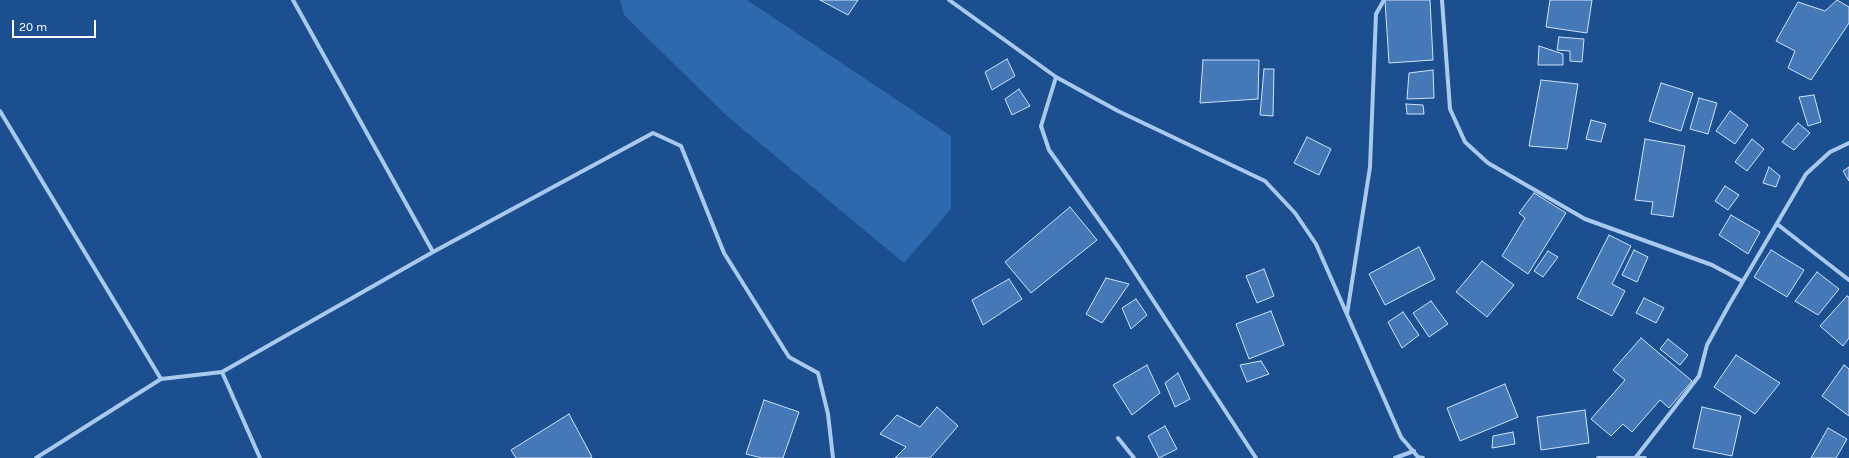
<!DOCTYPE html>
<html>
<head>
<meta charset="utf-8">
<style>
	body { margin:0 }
	#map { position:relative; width:1849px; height:458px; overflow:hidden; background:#1b4f8f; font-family:Karla,sans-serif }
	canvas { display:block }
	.scale { position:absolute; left:12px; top:20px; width:84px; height:18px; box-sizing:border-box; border:2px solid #fff; border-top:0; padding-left:5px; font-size:12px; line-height:14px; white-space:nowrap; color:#fff; -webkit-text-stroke:3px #1b4f8f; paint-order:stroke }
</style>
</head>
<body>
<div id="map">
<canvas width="1849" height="458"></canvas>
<div class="scale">20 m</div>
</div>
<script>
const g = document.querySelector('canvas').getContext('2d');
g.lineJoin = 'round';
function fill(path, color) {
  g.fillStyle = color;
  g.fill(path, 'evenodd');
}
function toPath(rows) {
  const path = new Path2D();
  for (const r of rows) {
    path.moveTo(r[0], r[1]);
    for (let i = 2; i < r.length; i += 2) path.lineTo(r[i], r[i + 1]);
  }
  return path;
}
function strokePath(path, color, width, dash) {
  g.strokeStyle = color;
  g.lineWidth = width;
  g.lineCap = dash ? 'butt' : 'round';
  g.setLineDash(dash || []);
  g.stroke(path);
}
fill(toPath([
	[620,0,747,0,951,136,951,209,904,263,727,116,624,15]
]), '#2e69ad');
const building = toPath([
	[820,0,858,0,848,15,820,0],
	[1385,0,1430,0,1433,60,1389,63,1385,0],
	[1550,0,1592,0,1587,33,1546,27,1550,0],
	[1837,0,1849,7,1849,23,1811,80,1788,68,1795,51,1776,41,1798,2,1825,11,1837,0],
	[1559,37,1584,39,1582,62,1570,61,1570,51,1557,50,1559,37],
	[1539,46,1563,54,1563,65,1538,65,1539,46],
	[1007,59,1015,76,992,90,985,72,1007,59],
	[1203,60,1259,60,1258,99,1200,103,1203,60],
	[1264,69,1274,69,1273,116,1260,115,1264,69],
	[1433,70,1434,98,1407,99,1409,73,1433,70],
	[1541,80,1578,84,1567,149,1529,146,1541,80],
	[1661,83,1693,93,1681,131,1649,121,1661,83],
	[1019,89,1030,106,1012,115,1005,99,1019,89],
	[1814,95,1821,122,1808,126,1799,97,1814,95],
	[1699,98,1717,103,1708,134,1690,129,1699,98],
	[1406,104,1423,105,1424,114,1407,114,1406,104],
	[1730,111,1748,125,1735,144,1716,131,1730,111],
	[1591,120,1606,124,1601,142,1586,139,1591,120],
	[1798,123,1810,133,1794,150,1782,142,1798,123],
	[1307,137,1331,149,1319,175,1294,163,1307,137],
	[1645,139,1685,146,1673,217,1651,214,1653,202,1635,200,1645,139],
	[1752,139,1764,149,1747,171,1735,162,1752,139],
	[1769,167,1780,176,1776,187,1763,183,1769,167],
	[1849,167,1849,181,1843,171,1849,167],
	[1725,186,1739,195,1728,210,1715,201,1725,186],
	[1534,193,1566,213,1528,274,1502,256,1525,218,1519,213,1534,193],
	[1070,207,1097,240,1031,293,1005,262,1070,207],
	[1731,215,1760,232,1748,254,1719,235,1731,215],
	[1609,235,1631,246,1612,284,1625,291,1612,316,1577,298,1609,235],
	[1419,247,1435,279,1385,305,1369,274,1419,247],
	[1634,250,1648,257,1637,282,1622,275,1634,250],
	[1771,250,1804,270,1787,297,1754,277,1771,250],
	[1548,251,1558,257,1543,277,1534,271,1548,251],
	[1482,261,1514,285,1487,317,1456,292,1482,261],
	[1264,269,1274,296,1257,303,1246,276,1264,269],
	[1817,272,1839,289,1818,315,1795,301,1817,272],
	[1106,278,1129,284,1102,323,1086,314,1106,278],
	[1009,279,1022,299,983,325,972,300,1009,279],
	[1847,296,1849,297,1849,338,1843,346,1820,326,1847,296],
	[1644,298,1664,308,1656,323,1636,313,1644,298],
	[1136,299,1147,315,1131,329,1122,308,1136,299],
	[1431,301,1448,324,1429,337,1413,313,1431,301],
	[1271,311,1284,345,1249,359,1236,324,1271,311],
	[1403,312,1419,335,1402,348,1388,322,1403,312],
	[1641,338,1692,381,1669,408,1660,400,1632,432,1623,424,1611,436,1591,419,1625,380,1613,370,1641,338],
	[1668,339,1688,355,1680,365,1660,349,1668,339],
	[1736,355,1780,383,1755,414,1714,387,1736,355],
	[1261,361,1269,374,1247,382,1240,365,1261,361],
	[1147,365,1160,393,1132,415,1113,385,1147,365],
	[1844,365,1849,369,1849,416,1822,396,1844,365],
	[1178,373,1190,399,1175,407,1165,383,1178,373],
	[1505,384,1518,417,1460,441,1447,408,1505,384],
	[764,400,799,412,783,458,762,458,746,454,764,400],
	[937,407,958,426,930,458,895,458,906,447,880,434,897,415,920,427,937,407],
	[1702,407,1741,416,1732,456,1693,448,1702,407],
	[1585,410,1589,443,1541,450,1537,417,1585,410],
	[569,414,592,457,590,458,516,458,511,450,569,414],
	[1165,426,1177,449,1159,458,1148,436,1165,426],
	[1828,428,1847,439,1836,458,1811,458,1828,428],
	[1513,432,1515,444,1492,448,1493,436,1513,432]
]);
fill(building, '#4478b7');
strokePath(building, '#cfe3fa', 1);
strokePath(toPath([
	[293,0,433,252],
	[949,0,1056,77,1118,111,1265,181,1295,213,1316,244,1401,437,1418,457,1423,458],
	[1442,0,1450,109,1465,142,1488,163,1585,219,1712,265,1742,281],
	[1056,77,1041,126,1049,150,1119,248,1256,458],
	[0,111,161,379],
	[1777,224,1849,280],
	[1347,314,1370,167,1376,14,1384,0],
	[222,372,260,458],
	[1118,438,1134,458],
	[1636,457,1699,376,1707,345,1729,305,1806,174,1830,152,1849,143],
	[36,458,161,379,222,372,433,252,653,133,681,146,724,253,789,357,818,373,828,414,833,458],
	[1395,458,1414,451],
	[1598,458,1645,458]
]), '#a9c9ee', 4);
</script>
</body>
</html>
